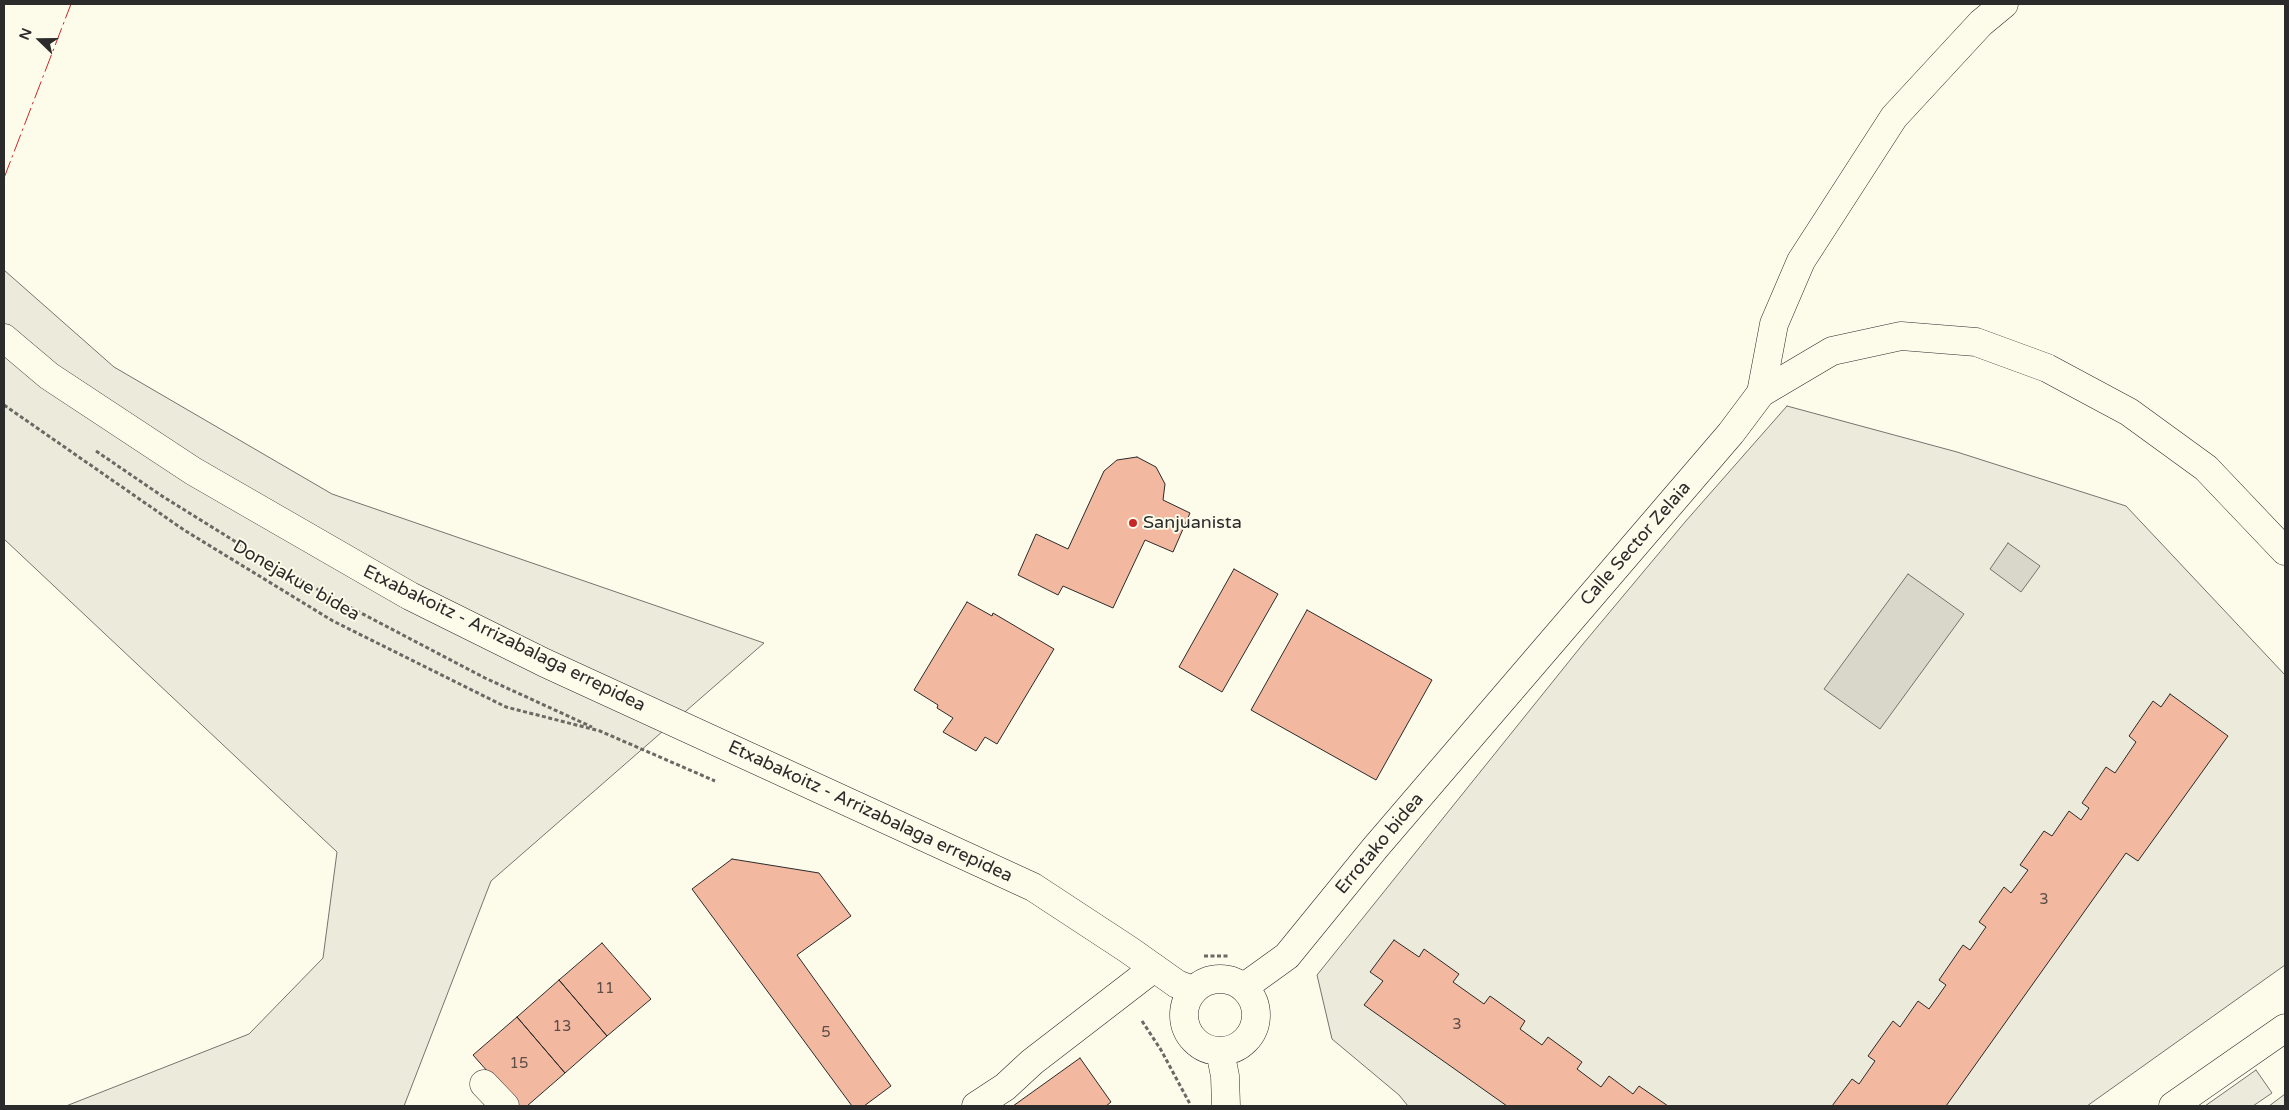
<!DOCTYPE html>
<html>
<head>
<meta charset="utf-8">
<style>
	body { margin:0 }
	#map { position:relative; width:2289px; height:1110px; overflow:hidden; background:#fdfbea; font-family:"Varela Round",sans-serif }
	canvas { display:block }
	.frame { position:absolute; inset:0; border:5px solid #2b2b2b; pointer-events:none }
	.north { position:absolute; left:15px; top:15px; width:50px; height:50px; -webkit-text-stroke:4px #fdfbea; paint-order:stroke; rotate:292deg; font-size:14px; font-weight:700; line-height:20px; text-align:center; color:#2b2b2b }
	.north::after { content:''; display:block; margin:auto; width:18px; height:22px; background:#2b2b2b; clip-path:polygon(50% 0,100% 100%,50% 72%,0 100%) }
</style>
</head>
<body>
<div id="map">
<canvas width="2289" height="1110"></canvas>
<div class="frame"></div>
<div class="north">N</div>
</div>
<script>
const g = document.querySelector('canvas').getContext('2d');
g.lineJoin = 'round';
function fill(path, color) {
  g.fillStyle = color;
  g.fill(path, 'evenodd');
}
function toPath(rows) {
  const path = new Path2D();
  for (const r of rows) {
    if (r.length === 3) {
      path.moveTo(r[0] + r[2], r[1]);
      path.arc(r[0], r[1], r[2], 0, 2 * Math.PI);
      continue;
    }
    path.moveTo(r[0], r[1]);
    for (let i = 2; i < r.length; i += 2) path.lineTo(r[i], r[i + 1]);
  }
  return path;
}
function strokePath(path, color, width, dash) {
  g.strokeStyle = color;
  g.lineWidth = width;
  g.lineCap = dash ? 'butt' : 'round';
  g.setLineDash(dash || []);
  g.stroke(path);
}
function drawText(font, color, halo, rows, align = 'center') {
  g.font = font + ' "Varela Round",sans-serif';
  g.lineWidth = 4;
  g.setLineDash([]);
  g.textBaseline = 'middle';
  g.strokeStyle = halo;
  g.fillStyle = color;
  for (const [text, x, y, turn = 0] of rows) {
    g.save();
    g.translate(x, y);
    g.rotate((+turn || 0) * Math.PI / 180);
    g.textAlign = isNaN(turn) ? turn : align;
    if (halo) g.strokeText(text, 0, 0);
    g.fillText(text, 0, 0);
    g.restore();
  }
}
const green = toPath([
	[4,270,114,367,332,494,764,643,491,881,404,1106,66,1106,249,1034,323,958,337,852,4,539,4,270],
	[1787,406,1957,452,2126,506,2285,675,2285,965,2087,1106,1408,1106,1399,1095,1332,1039,1317,975,1583,644,1685,522,1787,406],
	[2285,1094,2285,1106,2269,1106,2285,1094]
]);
fill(green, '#ecebdb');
strokePath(green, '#74746e', 1);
const parking = toPath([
	[2256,1070,2272,1093,2253,1106,2205,1106,2256,1070]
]);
fill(parking, '#eceadb');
strokePath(parking, '#74746e', 1);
const water = toPath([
	[2008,543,2040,566,2021,592,1990,569,2008,543],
	[1908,574,1964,614,1880,729,1824,689,1908,574]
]);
fill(water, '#d8d7c9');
strokePath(water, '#74746e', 1);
const building = toPath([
	[1137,457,1156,467,1165,484,1163,500,1190,513,1173,552,1145,540,1113,608,1063,586,1058,595,1018,575,1036,534,1068,549,1104,471,1117,460,1137,457],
	[1234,569,1278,594,1222,692,1179,667,1234,569],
	[967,602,992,616,993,613,1054,649,997,744,985,737,976,751,943,732,953,718,937,708,938,705,914,690,967,602],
	[1307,610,1432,680,1376,780,1251,710,1307,610],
	[2170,694,2228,736,2138,861,2126,853,1946,1106,1832,1106,1852,1079,1859,1084,1875,1061,1868,1056,1893,1021,1900,1027,1918,1001,1929,1009,1946,985,1939,980,1963,945,1970,950,1986,927,1979,922,2004,887,2011,893,2028,870,2020,865,2044,831,2052,836,2069,811,2081,820,2089,808,2082,803,2106,767,2115,773,2136,742,2129,736,2153,701,2161,707,2170,694],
	[732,859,819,873,851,916,797,955,891,1086,864,1106,852,1106,692,889,732,859],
	[1394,940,1419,957,1424,949,1459,974,1453,982,1484,1004,1490,996,1525,1021,1520,1029,1542,1045,1548,1037,1582,1062,1577,1069,1601,1087,1609,1076,1633,1094,1639,1086,1668,1106,1507,1106,1364,1005,1383,981,1370,972,1394,940],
	[602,943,651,999,607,1036,559,980,602,943],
	[559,980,607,1036,565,1073,517,1017,559,980],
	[517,1017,565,1073,527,1106,518,1106,473,1055,517,1017],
	[1080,1058,1111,1102,1106,1106,1013,1106,1080,1058]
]);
fill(building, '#f2b8a0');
strokePath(building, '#2b2b2b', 1);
const street = toPath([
	[1761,393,1774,324,1801,261,1894,117,1981,23,2004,4],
	[484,1084,505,1106],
	[976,1106,1005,1087,1032,1062,1154,968],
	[2173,1106,2285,1028]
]);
const secondary = toPath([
	[4,338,49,376,193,471,410,596,545,663,1033,887,1129,950,1177,984,1193,990],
	[1220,1015,36],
	[1244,987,1287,956,1375,848,1731,433,1761,393,1832,351,1901,336,1976,342,2047,368,2129,412,2206,468,2285,551],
	[1220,1051,1225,1076,1226,1106]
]);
strokePath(street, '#2b2b2b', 29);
strokePath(secondary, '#2b2b2b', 29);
strokePath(toPath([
	[4,405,184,530,333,621,506,707,600,731,715,781],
	[96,451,162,496,257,555,338,601,485,678,592,727],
	[1204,956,1228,956],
	[1142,1021,1161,1050,1190,1104]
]), '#6a6964', 3, [4, 2.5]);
strokePath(street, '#fdfbea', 28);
strokePath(secondary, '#fdfbea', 28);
strokePath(toPath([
	[4,178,71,4]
]), '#c62828', 1, [18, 4, 2.5, 4]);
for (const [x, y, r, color] of [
	[1133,523,5,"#c62828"]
]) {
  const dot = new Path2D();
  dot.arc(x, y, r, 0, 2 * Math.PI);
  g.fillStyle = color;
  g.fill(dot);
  strokePath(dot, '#fdfbea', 2);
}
drawText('15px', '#5d4e48', null, [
	["3",2044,900],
	["11",605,989],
	["3",1457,1025],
	["13",562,1027],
	["5",826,1033],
	["15",519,1064]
]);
drawText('18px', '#2b2b2b', '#fdfbea', [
	["Sanjuanista",1143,523]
], 'left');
drawText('18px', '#2b2b2b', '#fdfbea', [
	["Calle Sector Zelaia",1636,544,-49],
	["Donejakue bidea",296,581,30],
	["Etxabakoitz - Arrizabalaga errepidea",504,639,26],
	["Etxabakoitz - Arrizabalaga errepidea",870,812,25],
	["Errotako bidea",1380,844,-50]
]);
</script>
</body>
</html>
